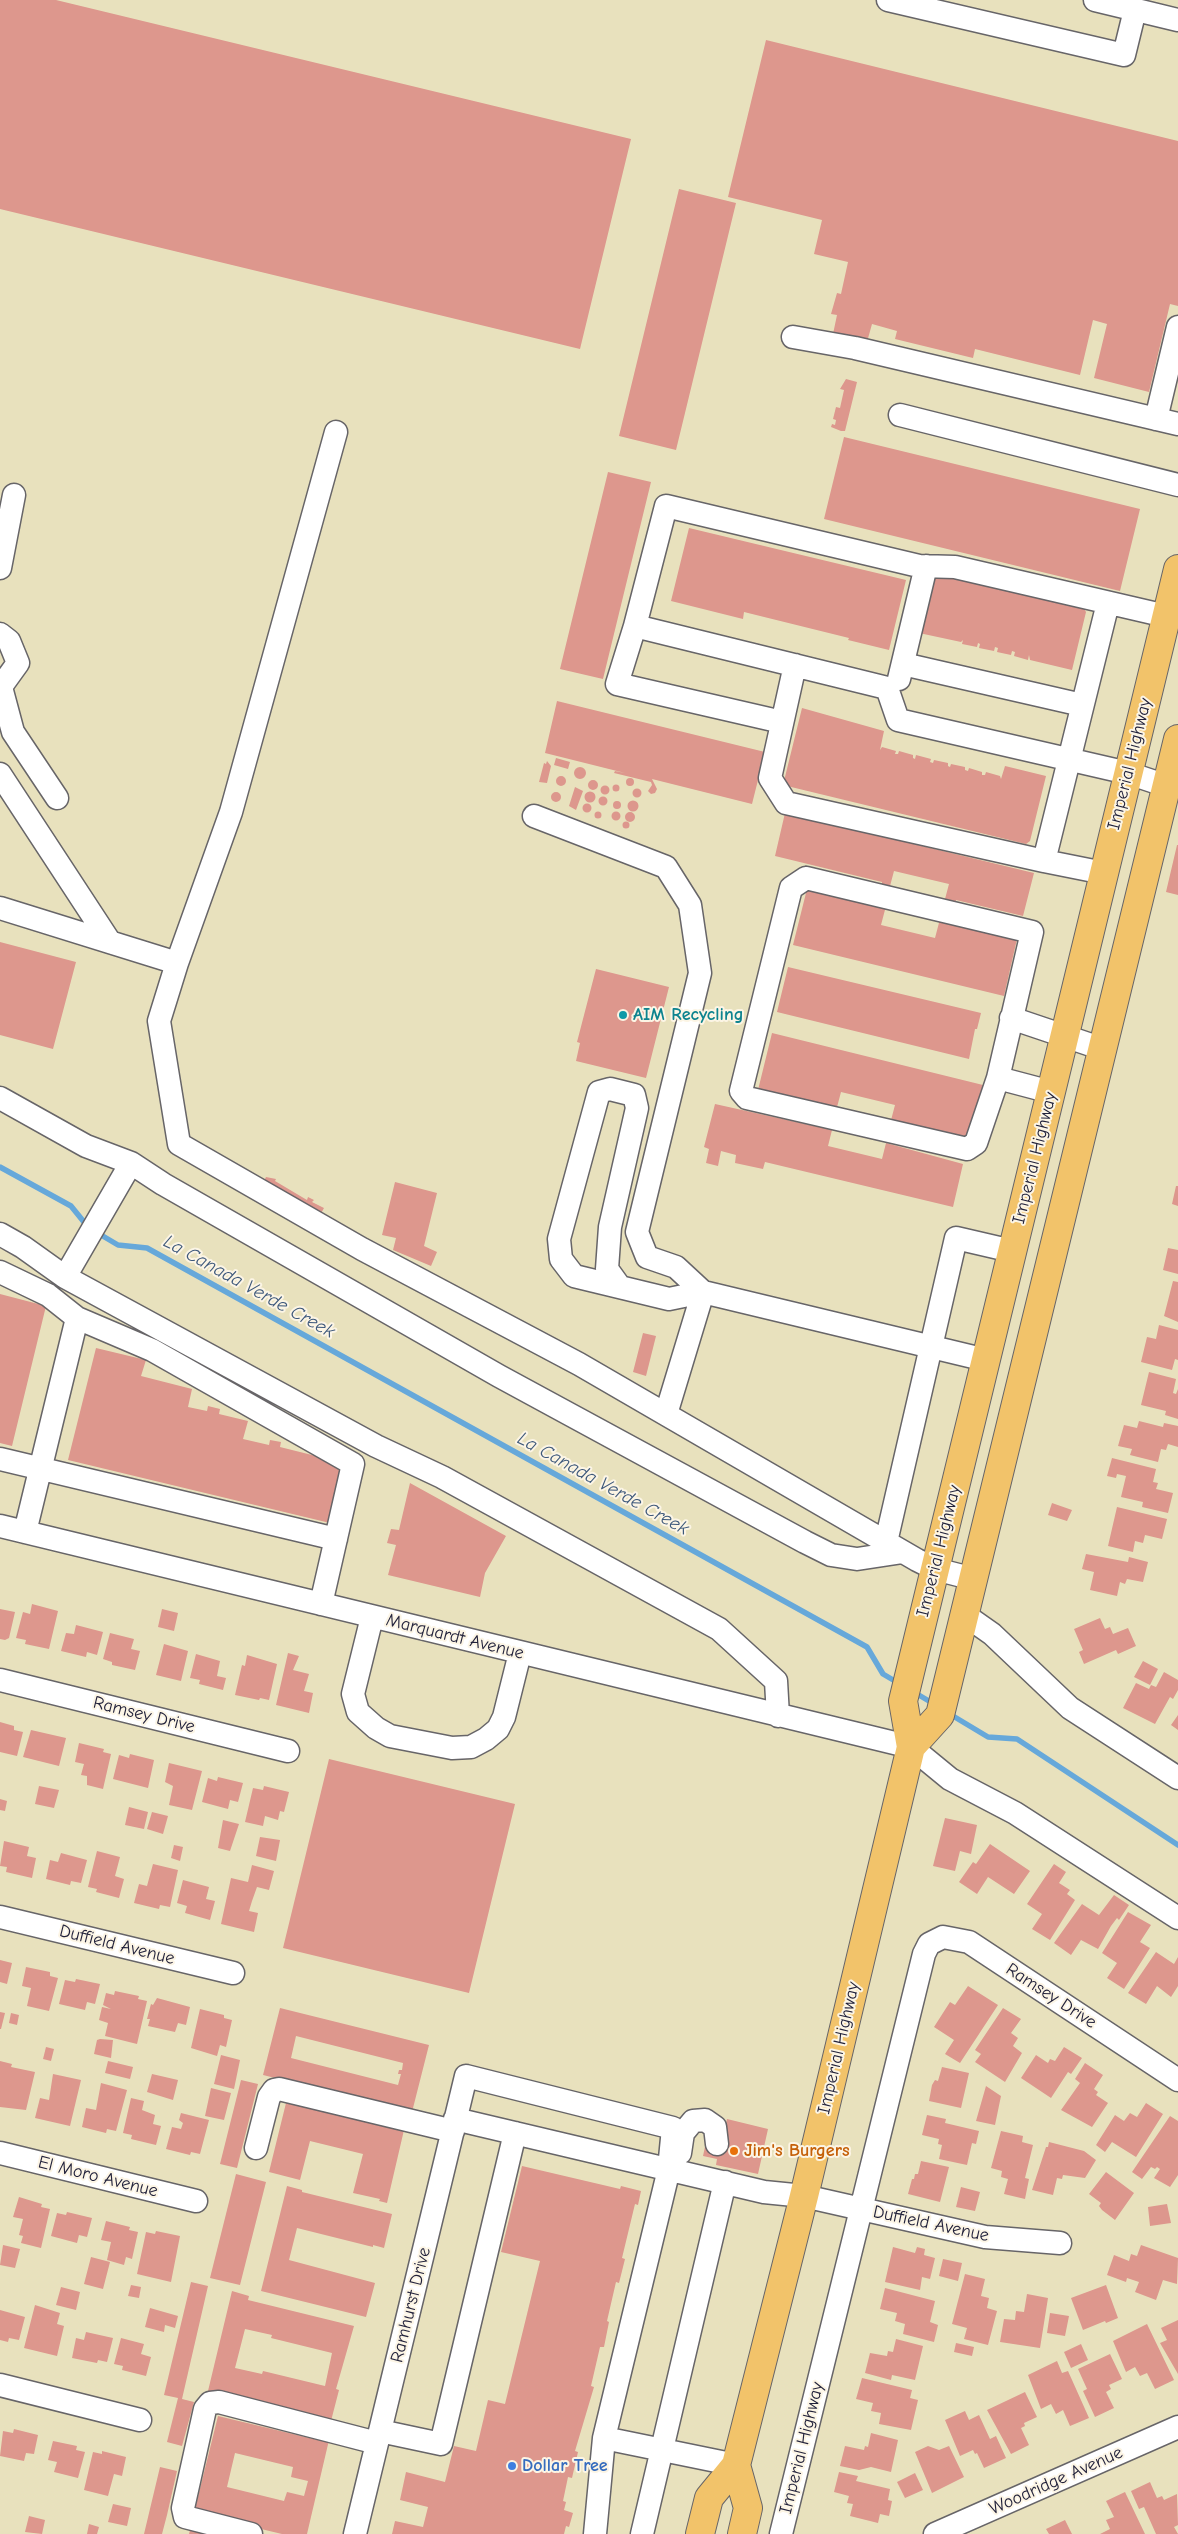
<!DOCTYPE html>
<html>
<head>
<meta charset="utf-8">
<style>
	body { margin:0 }
	canvas { display:block; background:#e8e1bd }
</style>
</head>
<body>
<canvas width="1178" height="2534"></canvas>
<script>
const g = document.querySelector('canvas').getContext('2d');
g.lineJoin = 'round';
function toPath(rows) {
  const path = new Path2D();
  for (const r of rows) {
    if (r.length === 3) {
      path.moveTo(r[0] + r[2], r[1]);
      path.arc(r[0], r[1], r[2], 0, 2 * Math.PI);
      continue;
    }
    path.moveTo(r[0], r[1]);
    for (let i = 2; i < r.length; i += 2) path.lineTo(r[i], r[i + 1]);
  }
  return path;
}
function strokePath(path, color, width, dash) {
  g.strokeStyle = color;
  g.lineWidth = width;
  g.lineCap = dash ? 'butt' : 'round';
  g.setLineDash(dash || []);
  g.stroke(path);
}
function fill(path, color) {
  g.fillStyle = color;
  g.fill(path, 'evenodd');
}
function drawText(font, color, halo, rows, align = 'center') {
  g.font = font + ' "Comic Neue",sans-serif';
  g.lineWidth = 4;
  g.setLineDash([]);
  g.textBaseline = 'middle';
  g.strokeStyle = halo;
  g.fillStyle = color;
  for (const [text, x, y, turn = 0] of rows) {
    g.save();
    g.translate(x, y);
    g.rotate((+turn || 0) * Math.PI / 180);
    g.textAlign = isNaN(turn) ? turn : align;
    if (halo) g.strokeText(text, 0, 0);
    g.fillText(text, 0, 0);
    g.restore();
  }
}
strokePath(toPath([
	[0,1167,71,1206,88,1227],
	[96,1232,118,1245,147,1248,867,1647,883,1674,900,1684],
	[912,1691,934,1704],
	[948,1713,988,1737,1017,1739,1178,1845]
]), '#66a8da', 5.5);
fill(toPath([
	[0,0,56,0,631,139,580,349,0,209],
	[766,40,1178,141,1178,306,1170,304,1149,392,1094,378,1107,324,1093,320,1080,375,975,349,973,358,895,339,897,331,872,324,867,342,833,334,837,315,831,314,837,293,841,294,848,262,814,254,822,220,728,197],
	[679,189,736,203,676,450,619,436],
	[846,379,857,382,845,431,841,431,831,427,832,424,835,425,836,420,833,419,836,407,840,408,844,390,840,389],
	[844,437,1140,509,1120,591,824,519],
	[608,472,651,482,603,679,560,669],
	[689,528,906,580,889,650,848,640,849,638,744,612,743,619,671,601],
	[938,572,1083,607,1086,612,1072,670,1030,660,1029,655,1028,660,1014,656,1015,652,1012,651,1011,655,997,652,998,648,995,647,994,651,979,648,980,644,978,643,977,647,962,644,963,640,961,642,919,633,933,575],
	[557,701,765,752,752,804,652,779,657,789,655,793,651,794,648,791,652,785,651,782,614,773,615,771,625,773,545,753],
	[802,708,884,731,880,750,882,747,896,751,895,754,898,754,899,751,913,755,913,758,915,759,916,755,931,759,930,762,933,763,934,760,948,763,948,766,950,767,951,764,965,767,965,770,968,771,969,768,982,772,982,775,985,775,986,772,1000,776,1001,779,1005,766,1046,776,1030,841,1026,844,787,786,784,781],
	[556,758,570,762,568,769,554,765],
	[547,761,551,766,547,783,539,782,544,763,546,764],
	[580,773,6],
	[561,781,5],
	[630,782,4],
	[593,785,5],
	[616,788,3.5],
	[605,790,4.5],
	[575,787,583,791,576,810,569,806],
	[637,793,4.5],
	[590,797,5.5],
	[556,797,5],
	[603,801,4.5],
	[633,806,5.5],
	[617,805,4],
	[587,808,4.5],
	[616,816,4.5],
	[598,815,3.5],
	[630,817,5],
	[785,813,1034,873,1023,916,956,900,956,902,945,899,949,884,894,871,890,886,882,884,882,882,775,856],
	[626,825,3.5],
	[1177,845,1178,845,1178,895,1166,892],
	[807,889,886,906,881,925,935,938,940,919,1017,939,1004,996,793,945],
	[0,942,76,962,53,1049,0,1035],
	[788,967,981,1013,977,1029,975,1029,969,1059,777,1012],
	[596,969,669,987,646,1078,576,1061,580,1043,577,1042],
	[772,1033,983,1085,969,1141,890,1124,895,1105,841,1092,836,1111,758,1090],
	[715,1104,832,1130,828,1146,882,1159,886,1143,963,1164,953,1207,765,1162,763,1169,735,1163,736,1155,721,1151,718,1166,706,1163,709,1149,704,1147],
	[266,1177,276,1179,275,1181,307,1200,308,1197,314,1200,312,1202,324,1208,318,1219,261,1187],
	[395,1182,437,1193,424,1246,437,1252,431,1266,393,1250,396,1238,382,1235],
	[1176,1186,1178,1186,1178,1206,1172,1204],
	[1168,1248,1178,1250,1178,1274,1163,1270],
	[1173,1281,1178,1282,1178,1322,1164,1316],
	[0,1294,46,1306,12,1446,0,1443],
	[1159,1325,1178,1330,1178,1360,1175,1359,1172,1370,1141,1362,1147,1337,1156,1339],
	[643,1333,656,1336,646,1376,633,1372],
	[96,1348,146,1360,141,1376,192,1389,188,1407,207,1411,208,1406,220,1409,219,1414,248,1421,243,1439,269,1445,270,1440,281,1442,280,1447,332,1460,342,1475,330,1523,68,1460],
	[1149,1372,1176,1379,1173,1393,1176,1394,1178,1389,1178,1419,1165,1415,1166,1411,1141,1405],
	[1139,1421,1163,1427,1164,1423,1178,1426,1178,1447,1168,1444,1166,1450,1161,1449,1158,1462,1130,1455,1132,1449,1118,1446,1124,1425,1137,1428],
	[1112,1458,1156,1469,1153,1482,1158,1483,1156,1489,1173,1493,1168,1513,1142,1507,1143,1502,1121,1497,1126,1476,1117,1474,1116,1478,1107,1476],
	[410,1483,506,1536,485,1573,480,1597,388,1575,396,1545,387,1543,391,1529,399,1530],
	[1052,1503,1072,1510,1067,1521,1048,1515],
	[1117,1507,1167,1519,1162,1539,1145,1535,1143,1543,1135,1541,1133,1552,1108,1546],
	[1086,1554,1128,1562,1129,1557,1148,1562,1143,1582,1127,1579,1125,1584,1120,1582,1117,1596,1090,1590,1094,1572,1082,1569],
	[32,1604,58,1611,49,1649,25,1644,26,1640,16,1638,23,1612,30,1614],
	[0,1609,15,1612,9,1638,5,1640,0,1639],
	[162,1609,178,1613,174,1631,158,1627],
	[1100,1618,1105,1629,1110,1627,1113,1634,1128,1628,1136,1646,1118,1654,1116,1650,1084,1664,1079,1652,1083,1650,1074,1629],
	[76,1625,103,1632,97,1655,87,1652,86,1657,61,1651,66,1633,74,1634],
	[110,1633,134,1639,131,1649,140,1651,135,1670,112,1665,112,1662,103,1659],
	[164,1644,188,1651,181,1681,156,1675],
	[288,1653,299,1656,293,1670,309,1674,304,1691,313,1693,309,1713,276,1705],
	[196,1654,220,1661,217,1676,226,1678,223,1690,199,1684,200,1680,190,1678],
	[247,1655,277,1664,269,1700,260,1698,259,1700,235,1695,242,1665,245,1666],
	[1143,1661,1158,1669,1150,1685,1134,1677],
	[1164,1672,1178,1680,1178,1690,1173,1699,1170,1697,1155,1724,1123,1708,1136,1683,1149,1689,1151,1685,1156,1687],
	[1178,1715,1178,1730,1171,1725],
	[0,1722,14,1726,14,1730,23,1732,17,1756,0,1752],
	[31,1730,66,1738,59,1766,23,1757],
	[79,1743,104,1749,103,1752,111,1754,103,1789,87,1785,87,1776,81,1775,84,1764,75,1762],
	[130,1754,154,1760,148,1788,113,1779,119,1755,129,1758],
	[329,1759,515,1804,469,1993,283,1948],
	[169,1763,202,1771,192,1810,169,1805,173,1786,165,1782],
	[218,1777,243,1783,238,1802,230,1800,228,1809,202,1802,208,1778,217,1781],
	[39,1786,59,1790,54,1808,35,1804],
	[264,1786,289,1792,284,1812,280,1811,278,1820,265,1816,263,1826,245,1822,253,1788,263,1790],
	[0,1799,7,1801,5,1811,0,1810],
	[129,1807,148,1812,144,1829,125,1825],
	[152,1812,168,1816,163,1834,147,1829],
	[945,1818,977,1825,971,1854,960,1851,955,1871,933,1866],
	[223,1820,239,1824,230,1851,218,1848],
	[260,1837,280,1840,276,1861,256,1856],
	[4,1841,29,1847,27,1856,36,1858,32,1878,6,1872,7,1867,0,1866],
	[990,1844,1030,1871,1014,1894,988,1877,977,1894,959,1882,973,1862,976,1864],
	[174,1845,183,1847,180,1861,171,1858],
	[97,1851,120,1857,115,1876,124,1879,119,1898,96,1892,97,1889,88,1887],
	[61,1853,87,1860,81,1883,71,1881,70,1885,46,1879,50,1860,58,1862],
	[153,1864,178,1870,170,1907,160,1905,159,1909,134,1903,139,1884,147,1886],
	[1054,1864,1066,1872,1059,1883,1070,1890,1067,1894,1075,1900,1050,1940,1032,1929,1042,1914,1027,1904],
	[252,1865,274,1871,269,1890,257,1887,252,1901,249,1911,258,1913,254,1932,221,1924,231,1878,248,1882],
	[183,1880,209,1887,206,1899,215,1901,210,1920,185,1913,187,1906,177,1903],
	[1114,1895,1129,1905,1119,1920,1117,1918,1111,1926,1098,1949,1081,1940,1071,1955,1054,1943,1082,1904,1099,1915],
	[1128,1912,1151,1925,1140,1942,1150,1948,1124,1989,1107,1978,1117,1963,1102,1953],
	[1156,1952,1174,1964,1178,1957,1178,1986,1171,1997,1157,1986,1146,2004,1128,1993],
	[0,1960,12,1963,7,1984,0,1982],
	[26,1967,50,1972,50,1976,58,1978,49,2011,27,2006,31,1988,22,1986],
	[76,1979,100,1984,95,2004,87,2002,85,2010,59,2004,65,1980,75,1982],
	[968,1986,998,2005,960,2063,945,2054,954,2040,934,2027,950,2002,955,2005],
	[115,1991,139,1996,138,1999,147,2001,137,2044,105,2036,108,2023,99,2020,102,2007,111,2009,103,2005,106,1993,114,1995],
	[157,1998,190,2007,186,2025,178,2023,175,2032,148,2026,150,2019,147,2019,151,2004,153,2005],
	[280,2008,429,2045,412,2112,263,2075],
	[296,2036,403,2063,402,2070,399,2070,398,2074,401,2074,398,2085,291,2058],
	[1003,2008,1021,2019,1011,2033,1018,2038,1013,2046,1022,2053,1005,2082,975,2062,981,2054,975,2050],
	[200,2009,224,2015,224,2018,232,2020,226,2047,220,2045,217,2056,191,2048],
	[0,2012,5,2013,1,2029,0,2029],
	[11,2013,19,2015,17,2025,9,2023],
	[100,2039,113,2040,111,2058,94,2054,97,2040],
	[46,2047,54,2049,51,2061,43,2059],
	[1064,2047,1082,2058,1071,2074,1068,2072,1051,2098,1021,2078,1036,2055,1048,2063,1050,2059,1055,2061],
	[221,2055,240,2060,234,2089,214,2084],
	[0,2061,12,2064,11,2067,35,2072,26,2110,0,2107],
	[108,2061,133,2067,130,2079,105,2073],
	[1085,2063,1103,2075,1094,2089,1098,2092,1096,2095,1108,2103,1092,2127,1061,2110,1080,2083,1075,2079],
	[942,2067,969,2073,961,2108,929,2101,932,2085,935,2080,938,2081],
	[53,2074,81,2080,70,2126,35,2118,40,2098,49,2100],
	[152,2074,178,2080,173,2100,147,2092],
	[241,2080,258,2084,237,2168,220,2164],
	[101,2083,127,2090,116,2131,107,2129,106,2133,82,2127,86,2108,96,2110],
	[986,2086,1001,2096,995,2125,976,2121],
	[211,2088,231,2093,224,2120,205,2116],
	[131,2098,144,2101,142,2110,155,2115,153,2124,161,2126,156,2145,131,2139,132,2135,123,2133],
	[286,2103,404,2130,387,2203,379,2201,380,2199,353,2193,363,2154,310,2141,300,2180,269,2172],
	[1146,2103,1163,2114,1136,2157,1112,2142,1105,2152,1096,2145,1115,2115,1124,2121,1130,2113,1137,2117],
	[181,2113,209,2120,200,2154,191,2152,190,2155,166,2149,172,2127,181,2129,183,2123,179,2120],
	[927,2115,946,2119,945,2123,979,2131,976,2144,972,2143,967,2165,939,2159,942,2145,938,2144,939,2139,922,2135],
	[1170,2116,1178,2121,1178,2175,1170,2187,1154,2178,1160,2169,1157,2167,1155,2169,1151,2167,1142,2179,1132,2172],
	[727,2119,768,2129,758,2174,716,2165,717,2159,703,2156,706,2142,721,2145],
	[1001,2131,1023,2136,1022,2142,1033,2145,1025,2178,1029,2179,1025,2199,1004,2194,1008,2179,1001,2177,1002,2171,991,2168],
	[1049,2142,1084,2151,1096,2160,1085,2178,1063,2175,1062,2179,1057,2178,1053,2195,1032,2190,1046,2147,1048,2147],
	[921,2161,949,2167,940,2202,908,2194,912,2179,914,2179,915,2174,918,2174],
	[522,2166,620,2189,621,2186,641,2191,638,2205,635,2204,622,2258,625,2259,619,2283,616,2282,607,2321,609,2322,604,2347,600,2347,591,2386,594,2387,575,2451,578,2452,572,2478,568,2477,563,2501,566,2502,564,2510,573,2513,569,2527,566,2526,564,2534,392,2534,395,2521,423,2527,428,2507,400,2500,406,2472,445,2482,454,2446,476,2451,488,2400,505,2404,540,2261,501,2252],
	[1106,2172,1134,2193,1115,2220,1102,2210,1099,2206,1101,2203,1089,2194],
	[236,2174,266,2182,240,2285,210,2278],
	[287,2186,302,2190,302,2192,392,2214,384,2248,373,2245,373,2247,297,2228,289,2260,375,2283,366,2317,261,2291],
	[961,2187,980,2192,975,2211,956,2207],
	[19,2197,42,2204,41,2207,50,2209,41,2248,21,2243,23,2236,19,2235,23,2219,13,2217],
	[1167,2204,1171,2223,1150,2226,1148,2207],
	[67,2212,92,2218,87,2237,79,2235,77,2243,51,2236,57,2213,66,2215],
	[106,2221,130,2227,129,2230,138,2232,132,2259,126,2257,124,2265,107,2260,111,2242,101,2240],
	[156,2231,180,2236,171,2282,137,2274,146,2232,155,2234],
	[3,2245,20,2249,15,2268,0,2265],
	[1141,2245,1178,2258,1177,2284,1163,2280,1156,2300,1135,2292,1139,2282,1127,2278,1126,2282,1107,2275,1114,2255,1129,2261,1131,2254,1137,2256],
	[893,2247,915,2253,917,2247,925,2249,924,2255,935,2258,930,2279,922,2277,920,2290,885,2282],
	[91,2257,110,2262,103,2289,84,2284],
	[943,2259,962,2263,958,2281,939,2276],
	[965,2274,985,2279,981,2296,989,2298,987,2308,997,2311,988,2345,964,2339,967,2328,952,2324],
	[191,2282,208,2286,182,2399,194,2402,182,2446,167,2442,178,2398,164,2395],
	[131,2285,141,2287,139,2298,128,2296],
	[1106,2285,1118,2318,1106,2323,1105,2321,1083,2330,1071,2298],
	[61,2287,80,2292,76,2310,56,2305],
	[885,2288,935,2301,930,2322,938,2325,934,2342,903,2334,905,2324,895,2321,897,2313,880,2309],
	[232,2291,249,2296,248,2300,354,2326,336,2389,339,2390,331,2421,208,2391],
	[245,2329,272,2335,271,2338,332,2353,325,2386,263,2371,262,2374,235,2368],
	[1027,2294,1048,2298,1040,2348,1000,2342,1004,2319,1015,2320,1016,2311,1024,2312],
	[35,2305,60,2313,57,2324,64,2326,57,2356,24,2348],
	[150,2308,178,2316,175,2328,165,2325,164,2332,145,2327],
	[0,2310,25,2317,19,2340,9,2338,8,2342,0,2340],
	[1050,2313,1069,2316,1065,2336,1047,2333],
	[1178,2320,1178,2374,1160,2343,1167,2340,1161,2328],
	[1147,2324,1174,2380,1155,2389,1147,2373,1140,2376,1135,2367,1126,2372,1113,2341],
	[86,2332,113,2338,107,2362,98,2360,97,2363,72,2358,76,2338,84,2340],
	[121,2338,144,2344,141,2354,151,2357,146,2376,122,2370,123,2366,114,2364],
	[896,2339,923,2346,915,2380,892,2375,891,2380,865,2373,870,2353,887,2356,888,2351,893,2352],
	[956,2343,974,2347,972,2356,954,2352],
	[1081,2344,1088,2360,1071,2368,1064,2352],
	[1110,2354,1122,2379,1109,2385,1111,2389,1106,2392,1114,2408,1095,2417,1083,2391,1087,2389,1078,2369],
	[1057,2361,1062,2373,1068,2371,1089,2418,1070,2426,1063,2410,1056,2414,1051,2404,1041,2409,1028,2375],
	[862,2378,912,2390,910,2398,918,2400,911,2430,879,2424,881,2413,871,2411,873,2403,856,2399],
	[1025,2392,1037,2417,1024,2423,1025,2426,1021,2428,1029,2445,1011,2454,987,2410],
	[965,2411,969,2420,979,2415,990,2439,996,2436,1006,2458,984,2468,977,2453,975,2454,973,2450,960,2456,945,2420],
	[218,2416,322,2441,323,2438,329,2440,307,2534,282,2534,194,2513],
	[235,2453,293,2467,291,2477,308,2481,304,2496,287,2492,284,2501,227,2487],
	[14,2429,38,2435,34,2454,26,2453,24,2461,0,2456,3,2431,13,2433],
	[871,2433,898,2440,891,2472,871,2467,859,2470,840,2466,845,2446,864,2450,865,2446,868,2447],
	[53,2441,77,2446,76,2450,85,2452,78,2478,54,2472,57,2462,48,2460],
	[928,2446,939,2450,949,2446,964,2477,932,2493,915,2452],
	[102,2451,126,2457,122,2476,114,2474,108,2496,84,2490,93,2452,102,2454],
	[160,2467,177,2471,167,2515,162,2534,144,2534],
	[839,2472,858,2476,856,2481,890,2489,888,2500,892,2501,889,2516,880,2514,878,2523,850,2516,853,2504,847,2503,849,2496,834,2492],
	[915,2473,923,2490,905,2498,897,2482],
	[1150,2482,1157,2498,1162,2496,1164,2500,1177,2494,1178,2525,1174,2527,1178,2534,1156,2534,1144,2507,1139,2509,1131,2491],
	[1125,2492,1145,2534,1100,2534,1110,2529,1106,2520,1114,2517,1106,2501],
	[113,2504,131,2508,127,2526,108,2522],
	[29,2516,45,2520,42,2534,25,2532],
	[1065,2520,1072,2534,1049,2534,1046,2529],
	[89,2524,99,2527,97,2534,87,2534],
	[190,2530,203,2533,203,2534,189,2534]
]), '#dd978d');
const minor = toPath([
	[888,0,1124,55,1135,10],
	[1095,0,1178,20],
	[793,337,855,348,1178,424],
	[900,415,1178,485],
	[1156,419,1178,327],
	[336,432,231,812,177,963,159,1021,179,1144,362,1249,579,1364,917,1560,935,1569,974,1579],
	[0,568,14,495],
	[1166,616,955,567,919,566,666,506,635,626,887,688,898,720,1128,773,1167,786],
	[635,626,617,684,782,722],
	[0,634,9,641,18,663,0,688],
	[903,664,1082,705],
	[795,665,770,778,786,803,1044,861,1108,603],
	[899,679,926,566],
	[1,687,13,732,57,798],
	[0,774,110,942],
	[534,816,666,867,690,905,700,973,637,1232,647,1257,676,1267,703,1292],
	[1044,861,1104,873],
	[806,878,1032,932,998,1078,976,1143,967,1149,747,1098,741,1091,791,888,806,878],
	[0,908,177,963],
	[1011,1018,1103,1049],
	[998,1078,1051,1092],
	[0,1098,86,1146,131,1163,163,1184,499,1376,805,1542,831,1555,857,1559,903,1552],
	[0,1234,23,1247,65,1277,376,1446,442,1477,719,1629,776,1681,778,1716],
	[0,1272,48,1295,77,1318],
	[65,1277,131,1163],
	[620,1287,607,1269,610,1227,637,1108,634,1095,610,1089,599,1092,559,1239,561,1259,574,1276,669,1299,703,1292],
	[666,1414,703,1292,986,1360],
	[0,1459,336,1539],
	[0,1526,911,1747,950,1779,1015,1813,1178,1918],
	[25,1532,77,1318,152,1350,353,1464,321,1604],
	[886,1542,956,1238,1012,1251],
	[965,1615,992,1634,1070,1708,1178,1778],
	[372,1617,353,1694,358,1712,376,1728,390,1736,452,1748,471,1747,486,1739,498,1729,504,1717,520,1653],
	[0,1680,288,1751],
	[0,1917,233,1973],
	[455,2119,764,2192,804,2196,985,2237,1060,2243],
	[256,2148,269,2097,274,2090,279,2089,453,2131],
	[0,2153,196,2201],
	[680,2153,683,2133,693,2121,705,2120,715,2127,717,2144],
	[0,2385,140,2420],
	[380,2431,441,2444,515,2133],
	[604,2438,736,2465],
	[251,2534,185,2517,183,2508,205,2409,210,2403,219,2402,377,2443],
	[355,2534,466,2076,673,2128,669,2169,604,2438,595,2534],
	[642,2534,725,2182],
	[781,2534,924,1954,929,1944,943,1937,969,1942,1178,2080],
	[935,2534,1178,2427]
]);
const major = toPath([
	[911,1747,940,1715,1178,739],
	[736,2465,748,2508,742,2534],
	[700,2534,709,2498,736,2465,804,2196,911,1747,903,1701,1178,569]
]);
strokePath(minor, '#676568', 25);
strokePath(major, '#676568', 30);
strokePath(minor, '#fff', 22);
strokePath(major, '#f2c36a', 28);
for (const [x, y, r, color] of [
	[623,1015,5,"#0f9aa8"],
	[734,2151,5,"#e8710a"],
	[512,2466,5,"#3f7fe0"]
]) {
  const dot = new Path2D();
  dot.arc(x, y, r, 0, 2 * Math.PI);
  g.fillStyle = color;
  g.fill(dot);
  strokePath(dot, '#fcf5e5', 2);
}
drawText('18px', '#22223b', '#fcf5e5', [
	["Imperial Highway",1130,764,-76],
	["Imperial Highway",1035,1158,-76],
	["Imperial Highway",939,1551,-76],
	["Marquardt Avenue",455,1637,14],
	["Ramsey Drive",144,1715,14],
	["Duffield Avenue",117,1945,14],
	["Ramsey Drive",1051,1996,33],
	["Imperial Highway",839,2048,-77],
	["El Moro Avenue",98,2177,14],
	["Duffield Avenue",931,2224,12],
	["Ramhurst Drive",411,2305,-76],
	["Imperial Highway",802,2448,-76],
	["Woodridge Avenue",1056,2481,-24]
]);
drawText('bold 18px', '#0d838f', '#fcf5e5', [
	["AIM Recycling",633,1015]
], 'left');
drawText('bold 18px', '#c56008', '#fcf5e5', [
	["Jim's Burgers",744,2151]
], 'left');
drawText('bold 18px', '#366cbe', '#fcf5e5', [
	["Dollar Tree",522,2466]
], 'left');
drawText('italic 19px', '#3d587b', '#fcf5e5', [
	["La Canada Verde Creek",249,1287,29],
	["La Canada Verde Creek",603,1484,29]
]);
</script>
</body>
</html>
